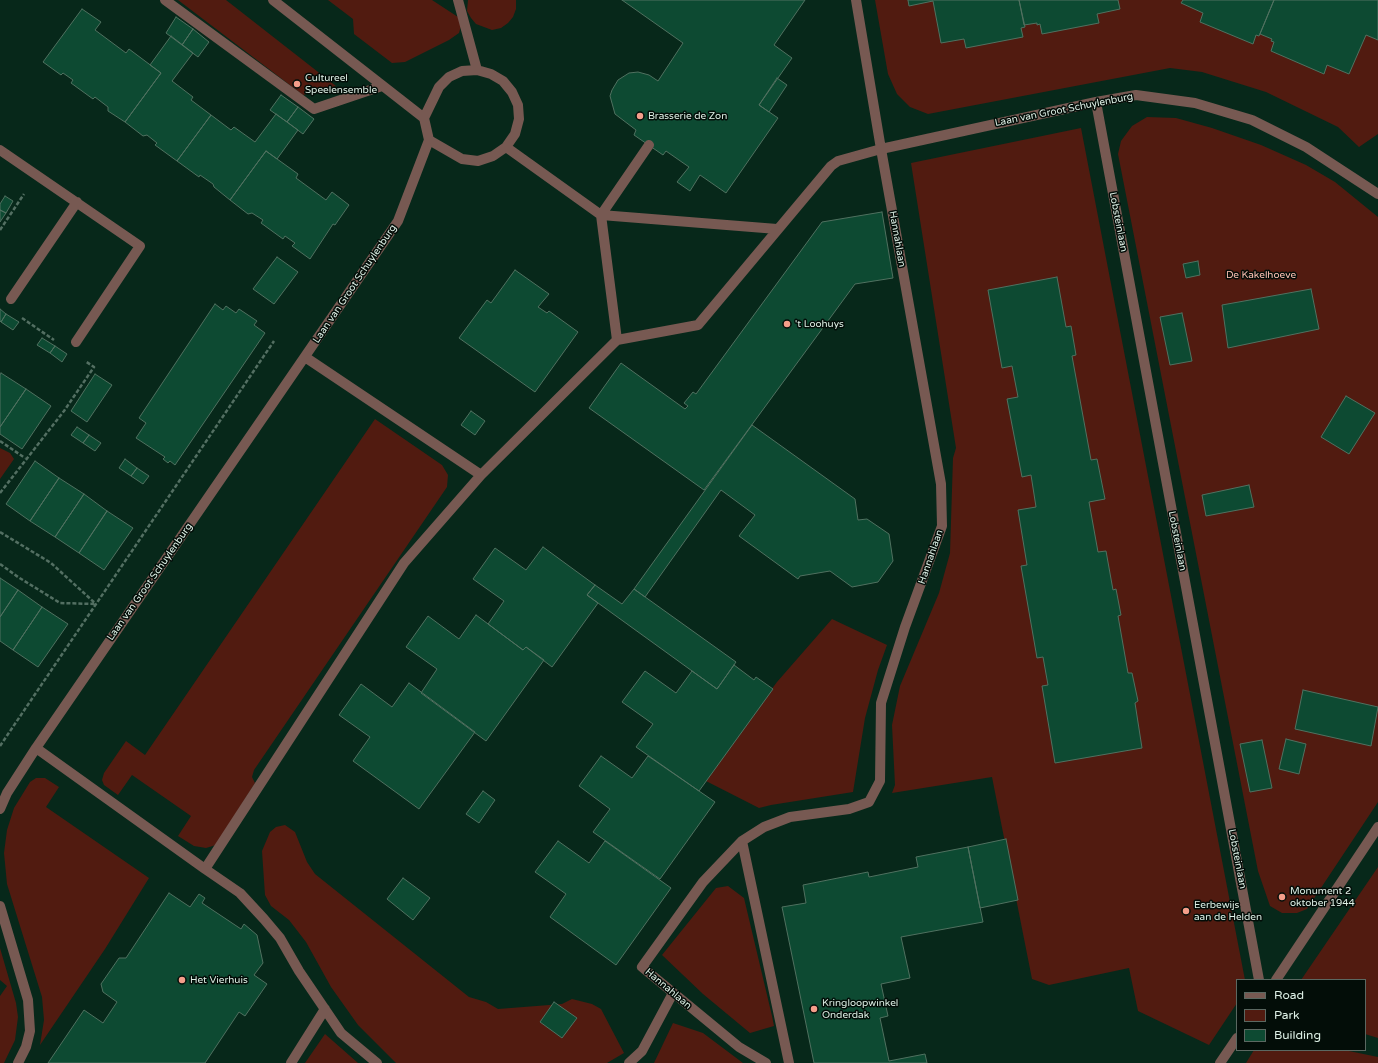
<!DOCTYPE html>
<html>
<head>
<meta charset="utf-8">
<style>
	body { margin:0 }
	#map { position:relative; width:1378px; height:1063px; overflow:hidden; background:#07281a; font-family:"Varela Round",sans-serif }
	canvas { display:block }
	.legend { position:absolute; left:1236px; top:979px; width:130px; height:72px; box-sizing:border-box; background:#030d08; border:1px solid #5b6861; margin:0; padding:5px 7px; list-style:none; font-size:12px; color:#def0e6 }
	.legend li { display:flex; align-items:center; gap:8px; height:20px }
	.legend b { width:20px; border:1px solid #5b6861 }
</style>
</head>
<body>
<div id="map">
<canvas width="1378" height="1063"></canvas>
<ul class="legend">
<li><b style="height:5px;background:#775952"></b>Road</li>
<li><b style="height:11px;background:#511b10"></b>Park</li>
<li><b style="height:11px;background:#0d4a32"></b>Building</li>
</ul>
</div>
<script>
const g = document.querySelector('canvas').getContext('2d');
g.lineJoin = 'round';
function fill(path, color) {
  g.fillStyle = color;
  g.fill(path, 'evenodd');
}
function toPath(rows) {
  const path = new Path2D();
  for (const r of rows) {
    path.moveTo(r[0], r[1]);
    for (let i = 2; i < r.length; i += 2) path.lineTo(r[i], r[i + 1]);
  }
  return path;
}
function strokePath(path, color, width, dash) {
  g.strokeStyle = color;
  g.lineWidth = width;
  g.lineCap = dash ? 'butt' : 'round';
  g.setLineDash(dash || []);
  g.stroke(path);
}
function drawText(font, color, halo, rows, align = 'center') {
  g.font = font + ' "Varela Round",sans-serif';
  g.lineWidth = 3;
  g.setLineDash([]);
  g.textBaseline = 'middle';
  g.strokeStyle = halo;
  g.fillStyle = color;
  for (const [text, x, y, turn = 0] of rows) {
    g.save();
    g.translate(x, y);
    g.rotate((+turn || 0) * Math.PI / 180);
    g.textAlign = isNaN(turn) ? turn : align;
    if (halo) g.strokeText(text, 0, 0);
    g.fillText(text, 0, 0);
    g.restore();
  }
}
fill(toPath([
	[178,0,226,0,336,86,303,95],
	[328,0,432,0,458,17,461,26,459,33,449,40,405,62,392,63,354,34,353,19],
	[468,0,516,0,516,9,513,17,508,23,501,28,492,30,476,24,471,18,467,11],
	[875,0,1378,0,1378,134,1359,147,1338,127,1266,92,1202,72,1170,68,928,114,910,107,897,94,888,74],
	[1147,117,1176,118,1212,128,1261,145,1306,165,1335,182,1378,217,1378,802,1307,909,1297,913,1282,913,1270,906,1258,871,1118,154,1121,141,1132,126],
	[1081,128,1245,980,1237,980,1237,1003,1209,1045,1138,1011,1129,968,1049,985,1032,979,992,777,892,793,895,785,892,725,900,686,939,593,950,553,953,458,956,448,911,163],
	[375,419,442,465,448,475,447,487,254,770,252,777,255,783,216,845,206,848,194,846,178,836,191,816,132,775,118,795,104,785,102,780,104,773,126,741,145,755],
	[0,448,10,453,14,459,0,479],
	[832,619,887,645,878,670,865,718,853,792,771,805,759,808,704,780,777,682],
	[36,778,45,778,59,787,46,807,149,878,105,949,40,1045,44,1020,42,997,7,884,4,853,7,830,14,808,30,782],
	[285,825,295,832,307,862,315,874,469,997,486,1002,498,1009,562,1004,572,999,592,1004,601,1009,624,1053,607,1063,396,1063,358,1025,331,987,306,942,289,920,271,906,265,895,262,851,270,832,276,827],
	[1378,867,1378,1038,1365,1034,1365,980,1301,980],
	[728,886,744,898,772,1016,774,1026,750,1033,703,994,662,955,716,888],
	[0,948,16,1003,18,1017,15,1040,4,1063,0,1063,0,996,7,986,0,980],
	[673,1023,703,1033,743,1063,654,1063],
	[325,1034,358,1063,305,1063],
	[1254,1050,1344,1050,1378,1057,1378,1063,1246,1063]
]), '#511b10');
const building = toPath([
	[622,0,805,0,774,45,792,58,759,105,778,118,726,193,700,175,690,191,677,182,689,167,666,151,663,155,634,135,636,130,615,114,610,96,612,90,618,80,629,73,638,72,649,75,658,81,683,43,622,0],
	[908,0,1019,0,1025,27,1021,28,1023,37,966,48,964,39,941,43,933,1,909,6,908,0],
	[1019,0,1118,0,1120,9,1097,14,1099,23,1042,34,1040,24,1037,25,1037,23,1024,25,1019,0],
	[1183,0,1274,0,1259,36,1256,35,1253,44,1200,22,1203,13,1181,3,1183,0],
	[1274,0,1378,0,1378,40,1366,35,1349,74,1327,65,1324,74,1271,51,1274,42,1271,41,1272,39,1260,34,1274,0],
	[82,9,101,22,95,30,126,53,129,49,161,73,125,122,108,111,108,107,95,97,93,99,71,83,73,80,63,73,61,75,43,62,82,9],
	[176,17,193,29,182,45,166,33,176,17],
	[193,29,209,42,198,57,182,45,193,29],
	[171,36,193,53,172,81,193,97,191,100,211,115,177,161,155,145,157,143,147,135,143,136,125,122,161,73,150,65,171,36],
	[777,78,787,85,769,112,759,105,777,78],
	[281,95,298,107,287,122,270,110,281,95],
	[298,107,314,119,303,134,287,122,298,107],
	[276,114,298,130,277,159,266,151,230,200,214,187,213,184,200,175,199,177,177,161,211,115,231,130,234,127,255,142,276,114],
	[266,151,298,174,296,178,326,200,332,192,349,205,335,225,333,224,310,259,292,246,295,243,285,236,283,239,261,223,263,220,252,213,248,214,230,200,266,151],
	[5,196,13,201,6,213,0,210,0,204,5,196],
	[0,210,6,213,0,222,0,210],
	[882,212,893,278,855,284,704,490,589,408,621,363,685,409,688,406,684,403,693,392,696,394,822,222,882,212],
	[277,257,298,272,274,304,253,289,277,257],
	[1198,261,1200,275,1186,278,1183,264,1198,261],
	[515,270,549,294,538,307,547,313,549,311,578,332,535,392,459,338,487,300,491,303,515,270],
	[1057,277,1066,327,1071,326,1076,355,1072,356,1091,460,1097,459,1105,499,1089,502,1098,552,1106,551,1113,590,1116,589,1121,615,1118,616,1128,673,1132,673,1138,701,1135,703,1142,748,1055,763,1042,686,1048,685,1043,657,1037,658,1021,566,1027,565,1018,510,1036,507,1031,475,1022,477,1007,399,1018,397,1012,366,1002,368,988,290,1057,277],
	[1311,289,1319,329,1228,348,1222,305,1311,289],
	[215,304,223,310,226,306,236,313,239,309,257,321,254,325,265,333,175,465,170,461,168,463,163,459,165,457,136,438,146,423,139,418,215,304],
	[0,309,6,314,1,322,0,321,0,309],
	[1182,313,1192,361,1170,365,1160,317,1182,313],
	[6,314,19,322,13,330,1,322,6,314],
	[42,338,55,346,50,353,37,345,42,338],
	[55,346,67,354,62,362,50,353,55,346],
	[1,373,26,389,0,427,0,375,1,373],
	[95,374,112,385,87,422,71,411,95,374],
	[26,389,51,406,22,449,0,434,0,427,26,389],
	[1346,396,1375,413,1349,454,1321,437,1346,396],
	[471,411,485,421,475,435,461,425,471,411],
	[752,425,855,499,858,520,867,519,889,534,893,561,878,582,852,587,830,571,800,576,798,579,739,536,755,515,721,490,645,597,634,589,752,425],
	[77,427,89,435,83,443,71,435,77,427],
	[89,435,101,443,95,451,83,443,89,435],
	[125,459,137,468,131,476,119,468,125,459],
	[35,461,59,478,30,521,6,504,35,461],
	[137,468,149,476,143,484,131,476,137,468],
	[59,478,84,494,55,537,30,521,59,478],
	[1249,485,1254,507,1206,516,1202,495,1249,485],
	[84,494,107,511,79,553,55,537,84,494],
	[107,511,133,528,104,570,79,553,107,511],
	[543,547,595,585,587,595,598,603,552,667,526,647,523,650,488,624,504,601,473,579,495,548,526,570,543,547],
	[0,578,18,590,0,617,0,578],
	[595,585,622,604,634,589,736,662,717,689,587,595,595,585],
	[18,590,42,607,13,650,0,641,0,617,18,590],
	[42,607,68,624,38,667,13,650,42,607],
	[476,615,523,650,526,647,544,660,486,741,421,693,437,669,406,647,428,616,459,639,476,615],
	[734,665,754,680,756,677,773,689,699,791,636,747,653,724,622,702,645,671,676,693,692,671,717,689,734,665],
	[409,683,475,732,419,809,353,761,370,737,339,715,361,684,392,707,409,683],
	[1303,690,1378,707,1371,746,1295,729,1303,690],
	[1286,739,1306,744,1299,774,1279,769,1286,739],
	[1262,740,1272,788,1250,792,1240,744,1262,740],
	[601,756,632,778,648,756,715,802,660,879,593,832,610,809,579,786,601,756],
	[483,791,495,800,479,823,466,814,483,791],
	[1006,839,1018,900,980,908,968,847,1006,839],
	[558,841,589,863,605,841,671,888,616,965,550,917,566,894,535,872,558,841],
	[968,847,983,922,901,937,910,978,881,984,888,1016,880,1018,889,1061,925,1054,927,1063,814,1063,782,907,806,903,803,885,868,872,869,877,918,867,916,857,968,847],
	[403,878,430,898,413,920,387,899,403,878],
	[169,893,190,907,199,894,205,898,202,903,241,929,244,924,257,935,263,963,254,975,267,984,245,1016,239,1012,205,1063,48,1063,84,1010,103,1023,117,1002,103,992,101,984,119,958,126,958,169,893],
	[554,1002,577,1018,562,1038,540,1022,554,1002]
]);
fill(building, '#0d4a32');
strokePath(building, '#507160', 1);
strokePath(toPath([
	[0,230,24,194],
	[22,318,54,340],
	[0,441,25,458],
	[0,493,64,411,94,367,85,361],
	[0,532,51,563,96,604],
	[0,564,18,577,60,603,95,604],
	[0,746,274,341]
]), '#536f62', 2.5, [4, 2]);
strokePath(toPath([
	[165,0,314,109,382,86],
	[458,0,477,70],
	[856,0,881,149,1096,102,1136,95,1195,103,1252,120,1306,147,1378,194],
	[1096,102,1259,980],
	[424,118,439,87,449,77,462,71,477,70,491,74,503,81,512,92,518,105,519,119,515,134,506,147,493,156,478,161,462,159,429,140],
	[649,145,601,215,777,229],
	[506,147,601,215,617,340],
	[0,150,140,246,76,342],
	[11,299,77,202],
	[305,357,481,475],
	[36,748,205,869,404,563,481,475,617,340,698,325,831,166,838,161,881,149,941,484,942,526,905,627,881,703,880,781,869,802,849,809,790,817,764,827,742,841,703,882,642,967,739,1047,766,1063],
	[0,809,7,793,36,748,398,221,429,140,424,118,273,0],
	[742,841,789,1063],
	[205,869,240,893,264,919,280,938,299,971,341,1033,377,1063],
	[0,906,28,1000,30,1031,26,1047,18,1063],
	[1276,980,1378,827],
	[291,1063,325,1009],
	[629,1063,642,1051,673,993],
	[1220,1063,1237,1038]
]), '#775952', 10);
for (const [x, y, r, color] of [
	[297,84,4,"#f49e8a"],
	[640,116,4,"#f49e8a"],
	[787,324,4,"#f49e8a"],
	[1282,897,4,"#f49e8a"],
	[1186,911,4,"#f49e8a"],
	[182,980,4,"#f49e8a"],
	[814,1009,4,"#f49e8a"]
]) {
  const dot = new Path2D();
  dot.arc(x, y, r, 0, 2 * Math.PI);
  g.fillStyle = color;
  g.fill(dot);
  strokePath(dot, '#030d08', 1.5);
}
drawText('10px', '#def0e6', '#030d08', [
	["Cultureel",305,78],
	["Speelensemble",305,90],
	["Brasserie de Zon",648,116],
	["'t Loohuys",795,324],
	["Monument 2",1290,891],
	["oktober 1944",1290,903],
	["Eerbewijs",1194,905],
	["aan de Helden",1194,917],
	["Het Vierhuis",190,980],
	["Kringloopwinkel",822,1003],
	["Onderdak",822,1015]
], 'left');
drawText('10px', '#def0e6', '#030d08', [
	["Laan van Groot Schuylenburg",1064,110,-11],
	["Lobsteinlaan",1118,222,79],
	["Hannahlaan",897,239,80],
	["Laan van Groot Schuylenburg",355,284,-56],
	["Lobsteinlaan",1177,541,79],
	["Hannahlaan",931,557,-71],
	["Laan van Groot Schuylenburg",150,582,-55],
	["Lobsteinlaan",1237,859,79],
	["Hannahlaan",668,989,40]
]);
drawText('10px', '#fec1b3', '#030d08', [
	["De Kakelhoeve",1261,275]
]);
</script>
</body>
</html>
